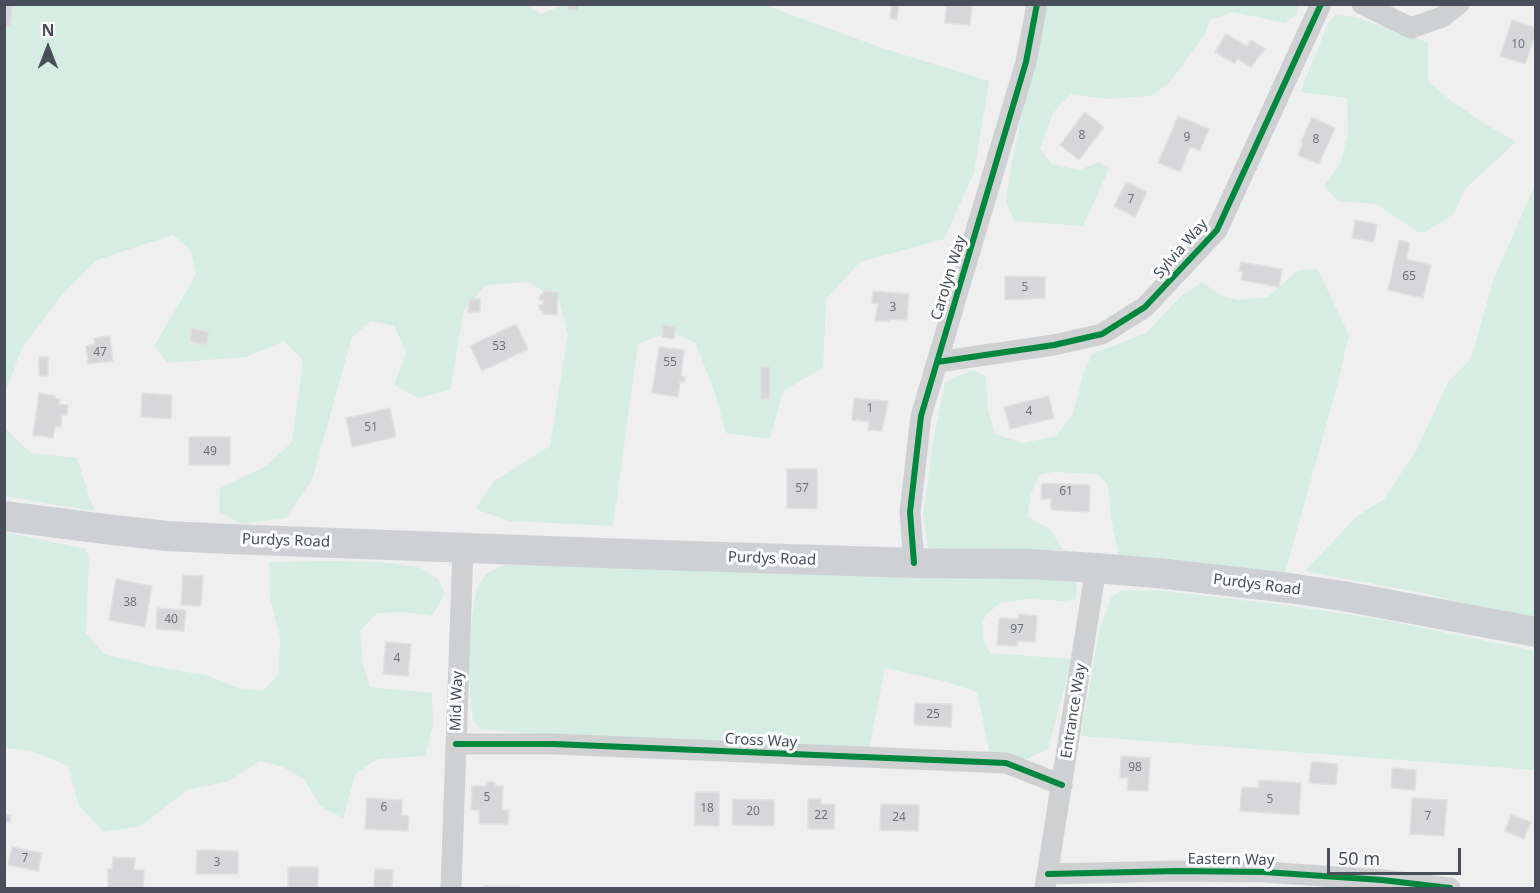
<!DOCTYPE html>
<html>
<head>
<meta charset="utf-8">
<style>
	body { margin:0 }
	#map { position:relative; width:1540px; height:893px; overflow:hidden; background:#f0efef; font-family:"Noto Sans",sans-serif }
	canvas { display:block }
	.frame { position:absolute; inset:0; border:6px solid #484e5a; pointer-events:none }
	.north { position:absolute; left:18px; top:18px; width:60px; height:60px; -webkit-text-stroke:4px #fff; paint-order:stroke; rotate:0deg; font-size:16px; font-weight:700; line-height:24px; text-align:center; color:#484e5a }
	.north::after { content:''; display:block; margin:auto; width:21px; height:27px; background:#484e5a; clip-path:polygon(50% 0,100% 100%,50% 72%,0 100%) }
	.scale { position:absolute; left:1327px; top:848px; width:134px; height:27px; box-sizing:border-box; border:3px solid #484e5a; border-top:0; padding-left:8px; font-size:18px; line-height:21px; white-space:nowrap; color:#484e5a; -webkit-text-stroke:4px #fff; paint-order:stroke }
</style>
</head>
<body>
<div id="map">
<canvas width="1540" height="893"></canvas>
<div class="frame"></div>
<div class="north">N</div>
<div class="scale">50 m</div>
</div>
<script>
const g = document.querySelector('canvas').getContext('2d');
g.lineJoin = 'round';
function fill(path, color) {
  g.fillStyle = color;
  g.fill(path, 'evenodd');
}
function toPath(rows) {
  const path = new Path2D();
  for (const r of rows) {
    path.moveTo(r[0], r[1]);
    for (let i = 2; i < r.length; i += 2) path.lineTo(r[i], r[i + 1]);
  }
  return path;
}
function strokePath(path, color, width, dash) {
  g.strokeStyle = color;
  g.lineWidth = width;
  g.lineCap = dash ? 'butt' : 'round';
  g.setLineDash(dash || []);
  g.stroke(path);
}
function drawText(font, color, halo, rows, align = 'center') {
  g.font = font + ' "Noto Sans",sans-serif';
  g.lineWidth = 6;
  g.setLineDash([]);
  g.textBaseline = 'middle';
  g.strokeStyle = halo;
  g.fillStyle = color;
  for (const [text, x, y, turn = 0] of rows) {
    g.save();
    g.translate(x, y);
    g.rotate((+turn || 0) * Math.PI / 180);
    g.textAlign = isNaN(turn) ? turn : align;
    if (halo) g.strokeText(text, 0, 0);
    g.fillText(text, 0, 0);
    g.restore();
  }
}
fill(toPath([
	[526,4,541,14,566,4,765,5,882,48,989,81,974,173,944,239,860,262,826,299,823,368,783,391,770,439,726,433,714,390,695,342,669,332,638,344,613,526,509,521,475,509,494,481,550,446,568,334,559,300,528,282,486,285,464,310,450,390,418,398,394,385,406,352,394,326,371,321,352,337,312,480,286,518,242,524,219,512,220,488,266,466,292,442,303,360,284,341,246,357,168,363,154,346,196,275,191,251,173,235,97,260,62,295,22,348,5,393,5,5],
	[1046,5,1298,5,1296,15,1285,23,1233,12,1210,20,1205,34,1180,69,1167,85,1150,96,1106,99,1071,94,1053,113,1040,149,1052,164,1079,170,1099,162,1109,169,1083,226,1014,221,1006,202,1013,155],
	[1336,15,1355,17,1428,42,1428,81,1449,99,1482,122,1516,142,1465,189,1454,214,1425,232,1418,232,1376,204,1338,201,1324,186,1340,164,1348,133,1347,98,1300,92,1329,22],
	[1535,185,1535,618,1485,610,1428,594,1305,571,1356,517,1384,499,1417,449,1448,382,1471,359,1494,278],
	[1317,268,1349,335,1338,382,1284,577,1120,563,1111,517,1108,485,1098,474,1053,472,1039,475,1031,494,1027,517,1050,529,1063,550,928,548,923,515,933,443,945,382,973,370,986,376,988,410,995,434,1023,443,1056,436,1073,414,1083,375,1092,354,1146,333,1181,296,1202,282,1222,296,1238,300,1268,297,1297,271],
	[4,427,31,453,77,458,94,511,5,496],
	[5,532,86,549,89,558,86,633,104,654,153,666,209,676,238,688,263,691,279,674,280,637,270,598,269,562,327,561,380,562,419,567,438,579,445,594,432,616,404,612,377,613,360,631,363,664,370,687,432,693,433,725,425,756,378,759,356,773,343,818,320,806,304,779,283,767,260,761,229,781,187,790,141,826,104,832,79,806,68,766,32,751,5,748],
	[546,564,1005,576,1077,582,1076,599,1065,601,1028,599,1000,603,986,615,982,623,984,641,990,653,1072,659,1048,749,1027,759,990,754,977,692,947,682,885,668,869,749,546,735,481,729,473,721,470,693,469,664,472,615,477,588,486,574,505,565],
	[1122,590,1164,591,1284,605,1379,619,1535,651,1535,770,1081,736,1099,631,1111,598]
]), '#d6ede3');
const building = toPath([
	[4,4,13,4,10,26,4,25,4,4],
	[568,4,578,4,578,10,568,10,568,4],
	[892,4,899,6,897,20,890,18,892,4],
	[947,4,972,4,970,25,945,23,947,4],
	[1512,20,1536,28,1536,33,1525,64,1500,56,1512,20],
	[1226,34,1247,46,1251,40,1265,49,1251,67,1237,59,1235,64,1215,52,1226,34],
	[1085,112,1104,127,1079,160,1060,145,1085,112],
	[1178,116,1209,129,1200,151,1190,147,1180,172,1158,163,1178,116],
	[1312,117,1335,128,1319,164,1298,155,1303,143,1301,142,1312,117],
	[1126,182,1147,192,1135,217,1114,206,1126,182],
	[1355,220,1377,224,1374,242,1352,238,1355,220],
	[1399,240,1410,243,1406,259,1431,265,1423,298,1388,290,1399,240],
	[1241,262,1282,269,1279,287,1241,280,1243,272,1239,271,1241,262],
	[1005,276,1045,277,1045,298,1005,300,1005,276],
	[543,291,558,292,557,315,543,314,543,311,539,310,539,305,543,305,543,300,539,300,540,295,543,295,543,291],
	[873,291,909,294,907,320,889,319,889,321,875,321,878,304,872,303,873,291],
	[469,299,480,299,480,312,468,312,469,299],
	[516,324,528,349,482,371,470,346,516,324],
	[663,325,675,327,674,339,662,337,663,325],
	[192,328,209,332,206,345,190,341,192,328],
	[110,336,113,361,88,364,86,346,95,344,94,338,110,336],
	[659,347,684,350,681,376,685,377,685,382,680,381,678,397,652,393,659,347],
	[39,357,48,357,48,376,39,376,39,357],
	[761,367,770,367,770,399,761,399,761,367],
	[39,393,55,396,55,398,60,399,59,404,68,405,67,415,62,415,61,427,55,426,53,438,33,435,39,393],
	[142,393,172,395,171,419,141,417,142,393],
	[1049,396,1054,418,1010,429,1004,407,1049,396],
	[854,398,888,401,882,431,868,430,869,422,852,420,854,398],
	[390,408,396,437,352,447,346,418,390,408],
	[189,437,230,437,230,465,189,465,189,437],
	[787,469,817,469,817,509,787,508,787,469],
	[1042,483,1090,485,1089,512,1051,510,1051,499,1041,499,1042,483],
	[183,575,203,576,201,606,181,605,183,575],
	[116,579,152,586,145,627,109,620,116,579],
	[157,608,186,610,184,631,156,629,157,608],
	[1019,614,1037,616,1035,642,1018,641,1018,646,997,645,999,618,1018,619,1019,614],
	[386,642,411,644,408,676,383,674,386,642],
	[915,703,952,704,951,727,914,725,915,703],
	[1121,756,1150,758,1148,791,1127,790,1128,778,1120,778,1121,756],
	[1311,762,1338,764,1336,785,1309,783,1311,762],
	[1392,768,1416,770,1415,790,1391,788,1392,768],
	[1259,780,1301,783,1299,815,1240,811,1242,787,1259,788,1259,780],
	[487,782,495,782,495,786,503,786,502,810,509,810,508,824,479,824,479,810,471,810,472,786,487,786,487,782],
	[695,792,719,792,719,826,695,825,695,792],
	[367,798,402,800,402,815,409,816,408,831,365,829,367,798],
	[1412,798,1447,800,1444,836,1410,834,1412,798],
	[733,799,774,800,774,826,732,825,733,799],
	[808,799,821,799,821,804,835,804,834,829,808,829,808,799],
	[881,804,919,805,918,831,880,830,881,804],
	[4,814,11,815,10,822,4,821,4,814],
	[1511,815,1531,822,1524,839,1505,831,1511,815],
	[12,847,42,853,38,871,8,865,12,847],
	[197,850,238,851,238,874,196,874,197,850],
	[113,857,135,858,134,870,144,870,143,888,108,888,108,869,112,869,113,857],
	[288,867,318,867,318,888,288,888,288,867],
	[375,869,393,870,392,888,374,888,375,869],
	[484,886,519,886,519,888,484,888,484,886]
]);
fill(building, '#d7d7d9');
strokePath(building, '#e1e1e2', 1.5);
strokePath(toPath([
	[1362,4,1411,28,1442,17,1459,4],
	[937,362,1054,345,1102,334,1145,307,1217,230,1321,4],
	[914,563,910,512,921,416,1026,62,1037,4],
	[456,744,554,744,1006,763,1062,785],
	[1048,874,1177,871,1264,872,1382,880,1450,888],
	[451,888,463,549],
	[1045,888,1096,568]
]), '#ced0d2', 21);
strokePath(toPath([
	[4,516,105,529,167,536,229,539,629,554,914,563,1030,564,1096,568,1167,574,1289,588,1343,596,1536,632]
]), '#cfd0d3', 30);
strokePath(toPath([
	[937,362,1054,345,1102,334,1145,307,1217,230,1321,4],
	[914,563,910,512,921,416,1026,62,1037,4],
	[456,744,554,744,1006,763,1062,785],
	[1048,874,1177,871,1264,872,1382,880,1450,888]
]), '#00873e', 6);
drawText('12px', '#6d727b', null, [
	["10",1518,45],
	["8",1082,136],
	["9",1187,138],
	["8",1316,140],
	["7",1131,200],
	["65",1409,277],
	["5",1025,288],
	["3",893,308],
	["53",499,347],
	["47",100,353],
	["55",670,363],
	["1",870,409],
	["4",1029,412],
	["51",371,428],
	["49",210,452],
	["57",802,489],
	["61",1066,492],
	["38",130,603],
	["40",171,620],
	["97",1017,630],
	["4",397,659],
	["25",933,715],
	["98",1135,768],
	["5",487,798],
	["5",1270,800],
	["6",384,808],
	["18",707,809],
	["20",753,812],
	["22",821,816],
	["7",1428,817],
	["24",899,818],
	["7",25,859],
	["3",217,863]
]);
drawText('15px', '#484e5a', '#fff', [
	["Sylvia Way",1181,249,-49],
	["Carolyn Way",949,278,-73],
	["Purdys Road",286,541,2],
	["Purdys Road",772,559,2],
	["Purdys Road",1257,585,7],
	["Mid Way",457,701,-88],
	["Entrance Way",1074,711,-81],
	["Cross Way",761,741,3],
	["Eastern Way",1231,860,1]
]);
</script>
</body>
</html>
